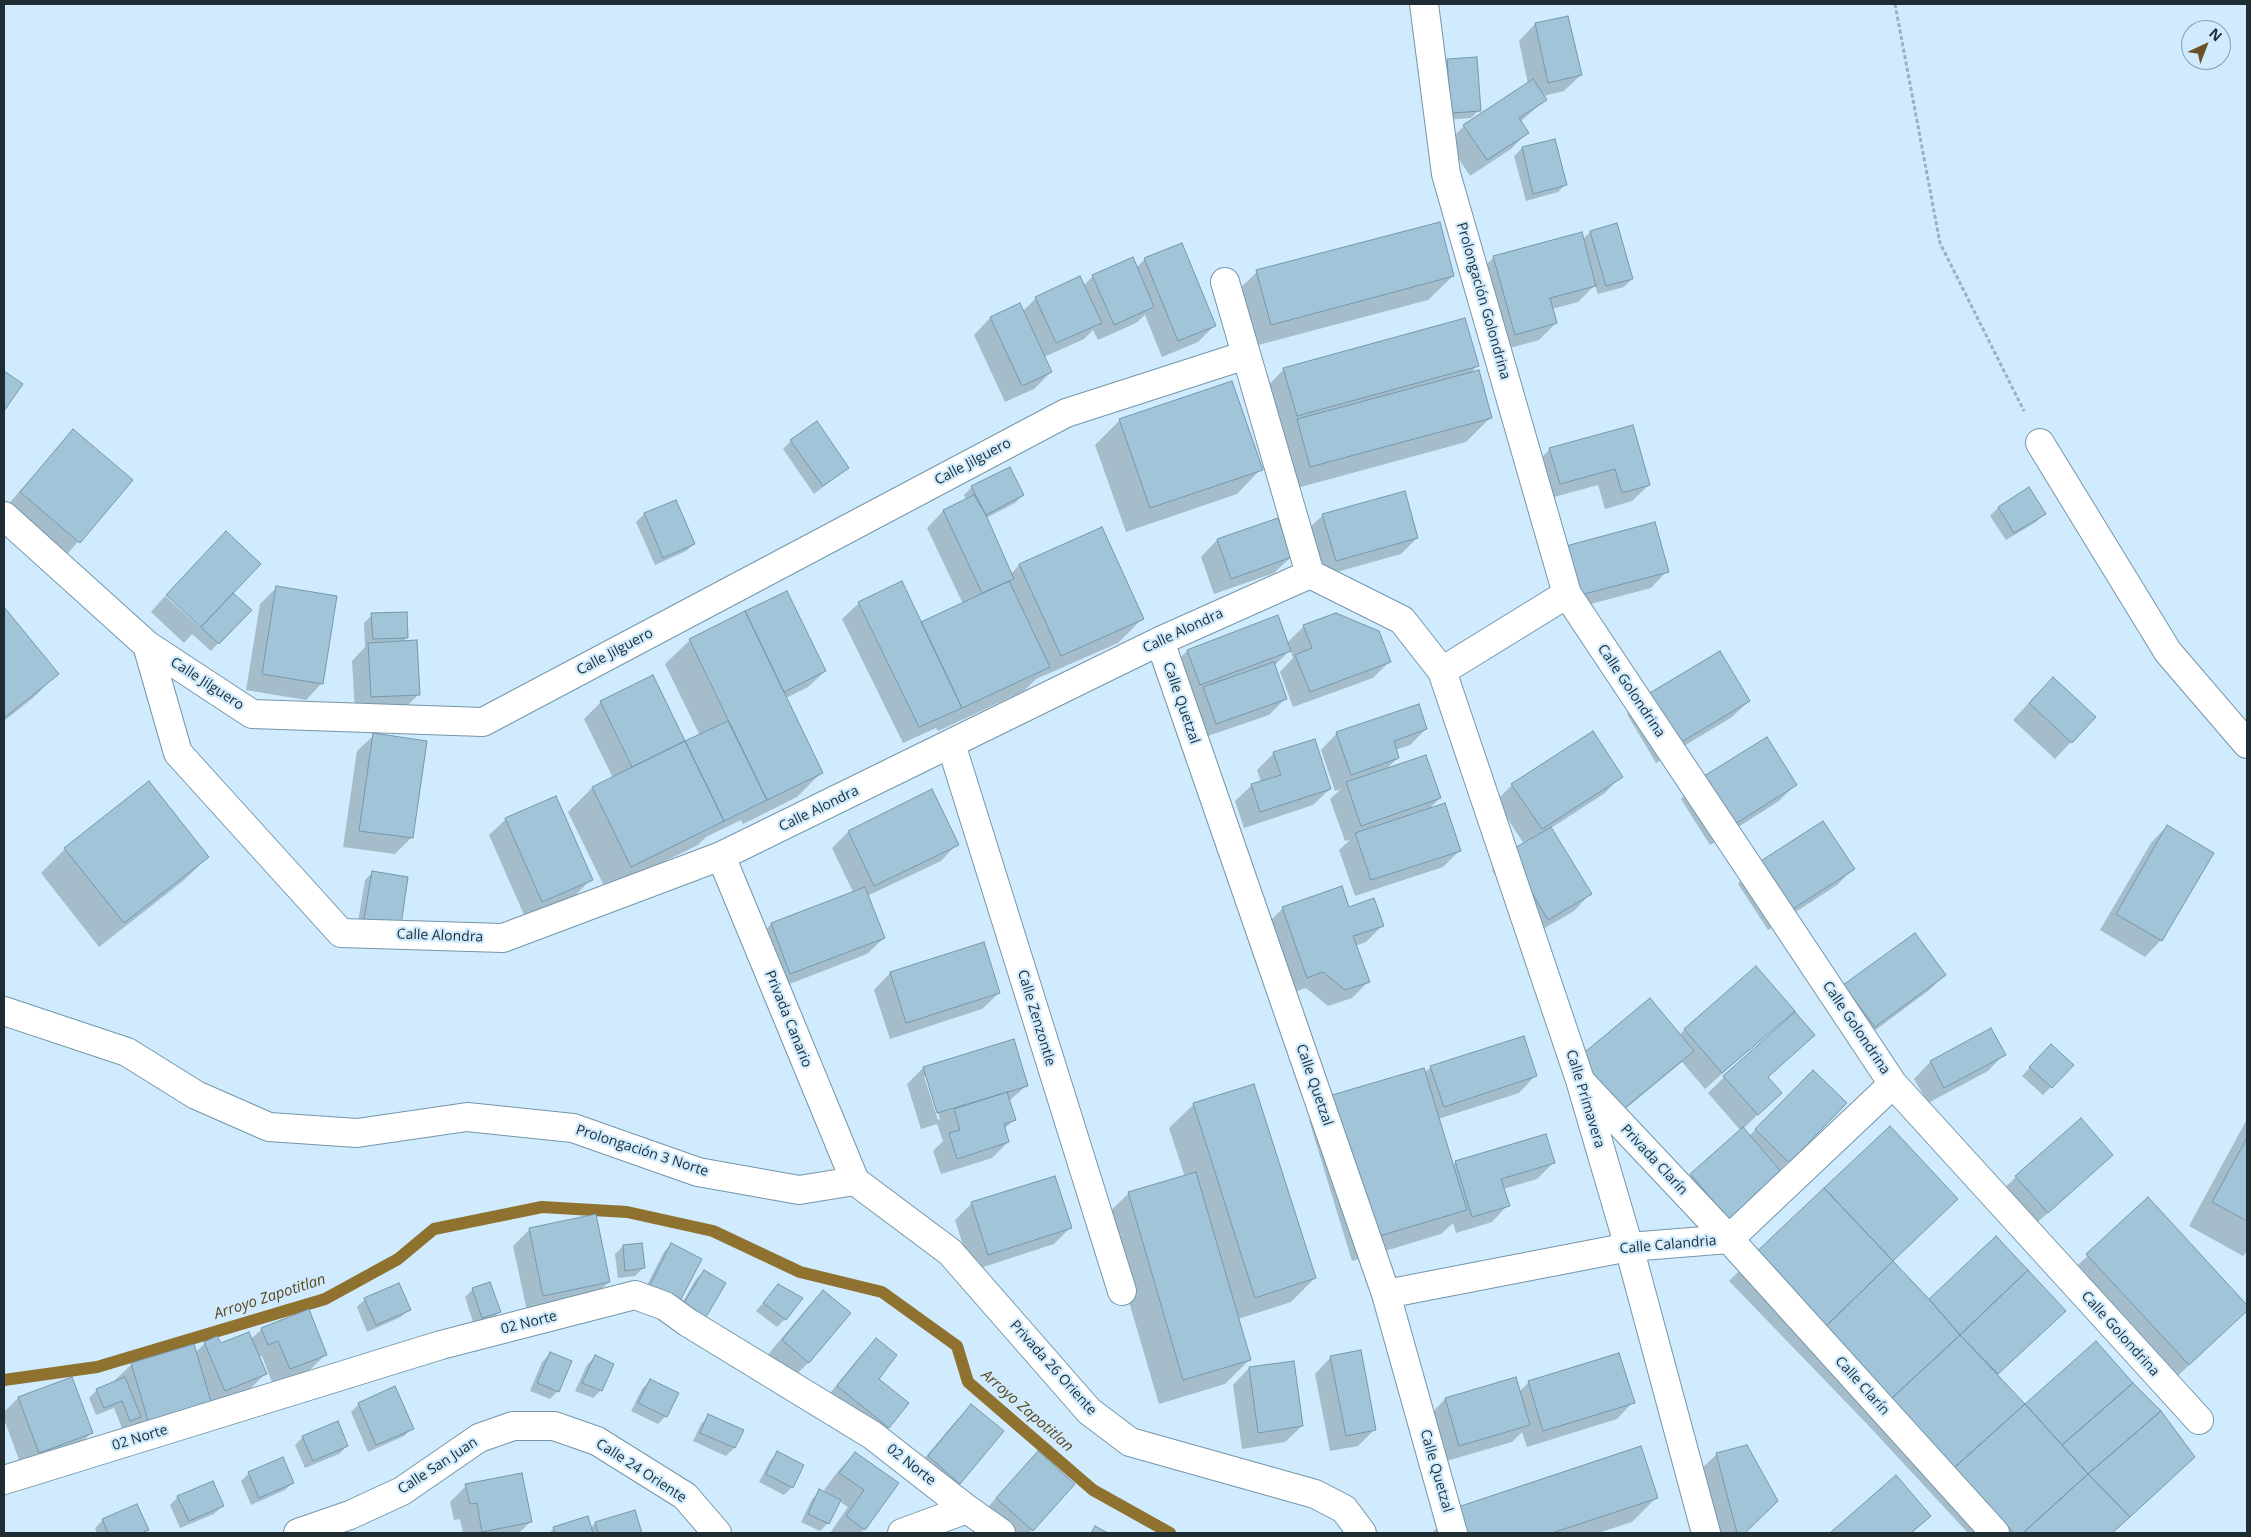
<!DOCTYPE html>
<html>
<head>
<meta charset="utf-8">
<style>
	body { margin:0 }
	#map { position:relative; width:2251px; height:1537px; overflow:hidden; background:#cfebfd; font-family:"Open Sans",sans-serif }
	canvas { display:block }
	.frame { position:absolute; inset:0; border:5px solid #1e2c34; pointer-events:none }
	.north { position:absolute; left:2181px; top:20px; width:50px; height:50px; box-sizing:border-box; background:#cfebfd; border:1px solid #889fad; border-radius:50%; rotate:43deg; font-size:14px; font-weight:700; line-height:20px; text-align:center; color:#1e2c34 }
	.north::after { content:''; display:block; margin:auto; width:18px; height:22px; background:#6b5123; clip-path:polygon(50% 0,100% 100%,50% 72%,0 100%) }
</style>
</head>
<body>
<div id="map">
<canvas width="2251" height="1537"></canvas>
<div class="frame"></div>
<div class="north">N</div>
</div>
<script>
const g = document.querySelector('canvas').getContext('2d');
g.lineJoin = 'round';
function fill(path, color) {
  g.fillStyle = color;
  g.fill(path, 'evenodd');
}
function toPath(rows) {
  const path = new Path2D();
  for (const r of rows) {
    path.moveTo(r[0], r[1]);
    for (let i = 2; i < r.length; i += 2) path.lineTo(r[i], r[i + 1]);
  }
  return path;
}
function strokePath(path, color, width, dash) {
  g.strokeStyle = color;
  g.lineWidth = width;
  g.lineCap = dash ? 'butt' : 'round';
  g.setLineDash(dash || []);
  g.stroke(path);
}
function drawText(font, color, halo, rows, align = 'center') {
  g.font = font + ' "Open Sans",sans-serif';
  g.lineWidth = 4.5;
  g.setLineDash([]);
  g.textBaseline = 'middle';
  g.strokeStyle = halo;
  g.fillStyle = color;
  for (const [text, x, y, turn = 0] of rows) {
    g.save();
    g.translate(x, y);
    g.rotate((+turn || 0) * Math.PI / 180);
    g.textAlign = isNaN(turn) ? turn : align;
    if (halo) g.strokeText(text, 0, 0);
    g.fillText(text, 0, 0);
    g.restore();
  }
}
fill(toPath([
	[1568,17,1581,75,1564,91,1543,96,1545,100,1520,122,1527,133,1511,149,1470,176,1448,142,1464,126,1528,84,1519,41,1535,24],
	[1448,60,1479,110,1471,118,1443,120,1440,68],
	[1554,141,1566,184,1558,192,1526,201,1514,156,1522,148],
	[1616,225,1632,279,1624,287,1598,294,1595,285,1578,302,1552,309,1556,323,1539,340,1499,351,1478,273,1494,257,1582,240,1590,232],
	[1145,259,1215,325,1198,342,1162,357,1145,315,1136,323,1098,340,1093,330,1084,339,1044,357,1051,372,1034,389,1005,402,974,335,990,318,1020,305,1023,311,1036,298,1080,278,1083,286,1093,276,1136,268],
	[1257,272,1453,276,1428,300,1247,348,1232,296],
	[1477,366,1470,374,1491,417,1466,442,1286,491,1260,394,1284,369],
	[1120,420,1261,469,1237,494,1126,532,1095,445],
	[1632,427,1649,485,1632,501,1605,509,1598,485,1543,500,1533,466,1550,449],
	[73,431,131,481,63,559,4,509],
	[791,441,847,468,814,494,783,449],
	[972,487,1023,495,1015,503,986,518,1011,574,1019,565,1102,529,1142,619,1118,643,1036,679,1024,691,938,731,936,728,903,743,842,619,859,603,921,624,963,604,927,528,943,511,966,500,964,495],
	[2029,489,2044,514,2036,522,2006,540,1990,516,1998,508],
	[675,501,694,544,686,551,655,565,636,522,644,514],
	[1323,515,1417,538,1401,554,1319,577,1306,531],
	[1277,519,1291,557,1274,573,1214,594,1201,557,1217,540],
	[1550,563,1667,571,1651,588,1564,611],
	[276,588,322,683,306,700,246,690,260,604],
	[232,593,218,643,211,651,192,634,184,643,151,612,165,596,201,628],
	[786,593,825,671,808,687,786,698,822,772,797,797,743,824,741,820,706,837,698,845,606,890,568,812,592,788,613,778,584,719,601,702,684,741,680,745,700,736,665,664,690,640],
	[4,609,57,674,33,698,4,721],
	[372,615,407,637,402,642,419,694,402,711,355,712,352,661,365,647,364,623],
	[1304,626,1390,661,1373,678,1293,707,1280,672,1293,658,1290,650,1274,666,1286,698,1269,715,1199,739,1187,705,1195,696,1184,700,1171,667,1187,651,1287,643],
	[2036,695,2071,742,2055,759,2013,720],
	[1644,698,1749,701,1732,717,1656,763,1627,714],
	[1426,729,1410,745,1395,750,1398,758,1386,769,1440,798,1428,810,1460,850,1443,867,1355,896,1339,850,1350,840,1345,841,1330,799,1341,789,1335,791,1321,750,1337,733],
	[374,735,425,742,411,838,395,854,343,847,357,751],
	[1274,753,1330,789,1313,805,1244,828,1235,801,1252,785,1261,782,1257,770],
	[1621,776,1605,793,1551,828,1590,894,1574,911,1531,936,1492,870,1508,853,1524,844,1496,801,1512,785],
	[1697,782,1795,785,1779,801,1710,845,1681,799],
	[931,791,957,844,941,861,867,896,884,938,867,954,774,990,755,941,771,924,853,892,832,848,848,832],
	[506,819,591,879,575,896,525,917,489,835],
	[2167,826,2161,940,2145,957,2100,930,2151,843],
	[65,849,208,857,183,881,99,947,41,873],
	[1754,867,1853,869,1837,885,1768,930,1738,884],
	[373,872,400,924,357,927,365,880],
	[1283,908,1348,908,1382,926,1366,942,1355,946,1368,982,1352,998,1328,1006,1306,988,1291,993,1267,924],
	[983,944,999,993,982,1009,890,1039,874,990,890,973],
	[1756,968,1793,1011,1705,1089,1682,1062,1605,1126,1580,1058,1679,1035],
	[1945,975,1928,991,1858,1043,1844,986],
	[1991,1030,2004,1054,1988,1071,1928,1103,1914,1079,1930,1062],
	[1813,1035,1767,1078,1780,1093,1743,1129,1749,1136,1813,1072,1845,1103,1779,1171,1782,1174,1713,1236,1675,1191,1741,1131,1708,1093,1724,1077],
	[2043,1053,2072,1065,2043,1095,2022,1076],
	[1431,1067,1535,1076,1519,1093,1438,1119,1452,1166,1456,1162,1554,1162,1537,1179,1503,1189,1508,1205,1492,1222,1456,1233,1453,1223,1441,1234,1352,1261,1309,1120,1333,1096,1424,1073],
	[923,1068,1027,1085,1008,1102,1014,1120,1004,1129,1008,1142,992,1158,941,1174,933,1151,943,1141,937,1124,921,1129,907,1084],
	[924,1076,927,1076,940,1119,938,1120],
	[1194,1104,1315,1278,1291,1302,1238,1319,1250,1359,1225,1384,1159,1404,1104,1217,1129,1193,1185,1177,1169,1128],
	[2247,1119,2247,1251,2243,1256,2189,1226],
	[2112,1155,2031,1228,1999,1193,2016,1177],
	[1054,1177,1070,1228,1054,1244,971,1271,955,1220,971,1204],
	[2148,1199,2247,1307,2247,1310,2224,1332,2164,1389,2063,1279],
	[530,1229,609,1282,592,1298,527,1311,513,1246],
	[672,1244,679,1300,643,1293,664,1252],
	[623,1246,643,1268,635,1276,618,1278,615,1254],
	[1753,1257,1892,1262,1928,1302,2048,1327,1997,1374,2025,1406,2096,1343,2160,1412,2194,1457,2112,1533,1968,1533,1867,1424,1729,1281],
	[704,1271,725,1283,705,1316,697,1324,677,1312,696,1279],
	[473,1289,499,1312,491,1320,474,1325,465,1297],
	[823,1292,809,1362,792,1379,766,1357,807,1308],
	[771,1294,785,1319,777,1327,756,1311],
	[365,1299,409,1309,401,1317,367,1332,357,1307],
	[262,1329,325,1355,309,1371,273,1385,262,1356,259,1357,266,1373,249,1390,133,1439,129,1426,122,1428,114,1408,96,1415,89,1398,97,1390,116,1382,115,1380,132,1364,196,1352,205,1343,220,1345,251,1339],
	[876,1340,877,1379,889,1427,872,1444,822,1403,860,1356],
	[550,1354,558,1391,550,1399,530,1391,542,1362],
	[595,1357,601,1390,593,1398,575,1391,587,1365],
	[1331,1357,1375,1429,1358,1446,1330,1451,1315,1374],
	[1249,1368,1302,1426,1285,1442,1242,1449,1233,1385],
	[1515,1379,1519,1392,1529,1382,1633,1402,1617,1419,1527,1447,1522,1432,1512,1442,1443,1462,1429,1416,1445,1399],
	[650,1381,666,1416,658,1424,631,1411,642,1389],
	[18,1398,91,1433,75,1449,22,1468,4,1419,4,1412],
	[359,1404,412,1428,404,1436,368,1452,351,1412],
	[971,1406,959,1483,943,1499,912,1473,955,1422],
	[709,1416,742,1431,734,1448,726,1456,693,1441,701,1424],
	[303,1437,347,1446,339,1454,305,1468,295,1445],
	[778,1453,792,1487,784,1495,759,1482,770,1461],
	[855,1453,897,1483,865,1529,860,1533,830,1533,848,1507,839,1501,828,1523,820,1531,801,1522,812,1499,820,1491,828,1495,824,1490,839,1470],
	[1717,1454,1776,1500,1743,1533,1716,1533,1700,1470],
	[1022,1469,1073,1484,1029,1533,1001,1533,981,1515],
	[249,1473,293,1482,285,1490,251,1505,241,1481],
	[1896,1477,1930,1516,1912,1533,1832,1533],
	[466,1486,531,1521,519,1533,463,1533,460,1519,454,1520,450,1502],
	[178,1497,222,1506,214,1514,180,1528,170,1505],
	[1657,1497,1632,1522,1598,1533,1432,1533,1456,1509],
	[634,1512,640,1533,549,1533,554,1528,590,1528,595,1523],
	[103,1520,147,1530,143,1533,97,1533,95,1528]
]), '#0003');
strokePath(toPath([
	[4,1380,97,1367,325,1299,398,1259,434,1229,542,1207,627,1212,713,1231,800,1272,882,1292,957,1346,968,1382,1093,1490,1170,1533]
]), '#8f7130', 12);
const building = toPath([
	[1568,16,1582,75,1548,83,1535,23,1568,16],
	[1477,57,1481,111,1451,113,1447,59,1477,57],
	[1533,79,1547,100,1519,118,1529,133,1487,160,1463,125,1533,79],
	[1555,139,1567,185,1533,194,1522,147,1555,139],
	[1440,222,1454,276,1271,325,1256,270,1440,222],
	[1617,223,1633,279,1606,286,1590,231,1617,223],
	[1582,232,1596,286,1550,298,1557,323,1515,335,1493,256,1582,232],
	[1182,243,1216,326,1178,341,1144,258,1182,243],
	[1133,257,1154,307,1114,325,1092,275,1133,257],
	[1080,276,1102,323,1056,343,1035,297,1080,276],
	[1020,303,1052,372,1022,386,990,317,1020,303],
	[1465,318,1479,366,1297,416,1283,368,1465,318],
	[1479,370,1492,418,1310,467,1297,419,1479,370],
	[4,371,23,384,4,411,4,371],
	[1232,381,1263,470,1150,508,1119,419,1232,381],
	[817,421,849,468,823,486,790,440,817,421],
	[1633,425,1650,485,1622,493,1615,469,1560,484,1549,448,1633,425],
	[73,429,133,480,80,543,20,492,73,429],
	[1010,467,1024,495,986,515,971,486,1010,467],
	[2029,487,2046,514,2014,533,1998,507,2029,487],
	[1405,491,1418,538,1336,561,1322,514,1405,491],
	[974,495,986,515,1014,579,982,593,943,510,974,495],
	[676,500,695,544,663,558,644,513,676,500],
	[1278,518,1292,557,1231,579,1217,539,1278,518],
	[1655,522,1669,572,1580,595,1566,546,1655,522],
	[1102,527,1144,619,1061,656,1019,564,1102,527],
	[226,531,261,564,201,627,166,595,226,531],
	[902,581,962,708,919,727,858,602,902,581],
	[1009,581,1050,667,962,708,921,622,1009,581],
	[276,586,337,596,323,684,262,674,276,586],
	[787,591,826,671,784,692,745,611,787,591],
	[233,593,252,610,219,644,201,627,233,593],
	[4,607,59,674,4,718,4,607],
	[745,611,823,773,767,800,689,639,745,611],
	[407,612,408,638,373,639,371,613,407,612],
	[1336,613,1379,631,1391,662,1310,692,1295,655,1312,648,1303,625,1336,613],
	[1278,615,1291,651,1200,685,1187,650,1278,615],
	[417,640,420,695,371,697,368,643,417,640],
	[1720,651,1750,701,1673,747,1643,697,1720,651],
	[1274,662,1287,699,1216,724,1203,687,1274,662],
	[653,675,685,741,632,767,600,701,653,675],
	[2053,677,2096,717,2072,743,2029,703,2053,677],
	[1419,704,1427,729,1394,741,1399,758,1351,775,1336,732,1419,704],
	[728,721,767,800,724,821,685,741,728,721],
	[1593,731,1623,777,1542,829,1511,784,1593,731],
	[373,733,427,741,413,838,359,831,373,733],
	[1767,737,1797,785,1727,829,1696,781,1767,737],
	[1315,739,1331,789,1260,812,1251,784,1281,775,1273,752,1315,739],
	[685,741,724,821,631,867,592,787,685,741],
	[1426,755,1441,798,1361,826,1346,782,1426,755],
	[149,781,209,857,124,923,64,848,149,781],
	[932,789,959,845,874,886,848,831,932,789],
	[556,796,593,880,542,902,505,818,556,796],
	[1445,803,1461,851,1371,880,1355,833,1445,803],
	[1823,821,1855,869,1785,914,1753,866,1823,821],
	[2167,825,2214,853,2162,941,2116,914,2167,825],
	[1551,827,1592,894,1548,920,1508,852,1551,827],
	[372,871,408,877,401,925,364,919,372,871],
	[1342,886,1349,907,1374,898,1384,926,1353,936,1370,982,1345,990,1323,972,1307,978,1282,907,1342,886],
	[865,887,885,938,790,974,771,923,865,887],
	[1915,933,1946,975,1875,1027,1843,985,1915,933],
	[984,942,1000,993,906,1023,890,972,984,942],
	[1756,966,1795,1011,1722,1073,1684,1029,1756,966],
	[1650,998,1694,1051,1622,1110,1579,1057,1650,998],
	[1795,1012,1815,1035,1768,1077,1782,1093,1758,1115,1723,1076,1795,1012],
	[1991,1028,2006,1055,1944,1088,1930,1061,1991,1028],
	[1524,1036,1537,1076,1444,1107,1430,1066,1524,1036],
	[1014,1039,1028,1086,937,1113,923,1067,1014,1039],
	[2051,1044,2074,1065,2052,1088,2029,1067,2051,1044],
	[1424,1068,1467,1210,1376,1237,1332,1095,1424,1068],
	[1813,1070,1847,1103,1789,1163,1755,1129,1813,1070],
	[1254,1084,1316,1278,1255,1298,1193,1103,1254,1084],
	[1007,1092,1016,1120,1004,1124,1009,1142,957,1159,949,1133,960,1130,954,1109,1007,1092],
	[2081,1118,2113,1155,2048,1213,2015,1176,2081,1118],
	[1890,1126,1958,1199,1893,1261,1824,1188,1890,1126],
	[1743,1127,1783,1174,1730,1220,1690,1174,1743,1127],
	[1546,1134,1555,1163,1501,1179,1510,1206,1472,1217,1455,1161,1546,1134],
	[2247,1138,2247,1221,2212,1202,2247,1138],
	[1196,1172,1251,1360,1183,1380,1128,1192,1196,1172],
	[1055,1176,1072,1228,988,1255,971,1202,1055,1176],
	[1824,1188,1893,1261,1823,1329,1752,1256,1824,1188],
	[2148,1197,2247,1305,2247,1311,2189,1365,2086,1254,2148,1197],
	[596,1214,610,1282,543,1296,529,1228,596,1214],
	[1996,1236,2028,1270,1960,1335,1929,1299,1996,1236],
	[642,1243,645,1268,625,1271,623,1245,642,1243],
	[671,1243,702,1259,680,1301,650,1285,671,1243],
	[1893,1261,1929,1299,1960,1335,1891,1399,1823,1329,1893,1261],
	[704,1270,726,1283,706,1317,684,1303,704,1270],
	[2028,1270,2066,1311,1998,1374,1960,1335,2028,1270],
	[490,1282,501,1312,482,1318,472,1288,490,1282],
	[399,1283,411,1310,376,1325,364,1298,399,1283],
	[778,1284,803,1298,786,1320,763,1303,778,1284],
	[823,1290,851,1313,809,1363,782,1340,823,1290],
	[309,1309,327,1355,290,1369,278,1341,268,1345,261,1328,309,1309],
	[249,1332,267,1374,225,1391,204,1342,217,1336,221,1343,249,1332],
	[1960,1335,2025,1404,1954,1468,1891,1399,1960,1335],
	[876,1338,897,1355,879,1379,909,1403,889,1428,837,1386,876,1338],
	[2096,1341,2133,1383,2062,1445,2025,1404,2096,1341],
	[194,1344,212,1405,149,1424,131,1363,194,1344],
	[1361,1350,1376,1430,1346,1436,1330,1356,1361,1350],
	[550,1352,572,1361,559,1392,537,1383,550,1352],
	[1619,1353,1635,1403,1543,1431,1528,1381,1619,1353],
	[595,1355,614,1364,602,1391,582,1383,595,1355],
	[1294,1361,1303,1426,1258,1433,1249,1367,1294,1361],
	[72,1377,93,1433,39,1453,18,1397,72,1377],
	[125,1377,141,1417,130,1421,122,1401,104,1408,96,1389,125,1377],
	[1516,1377,1530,1425,1459,1446,1445,1398,1516,1377],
	[650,1379,679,1393,667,1417,638,1403,650,1379],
	[2133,1383,2161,1411,2088,1474,2062,1445,2133,1383],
	[395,1386,414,1429,376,1445,358,1403,395,1386],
	[971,1404,1004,1431,960,1484,928,1456,971,1404],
	[2025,1404,2088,1474,2023,1533,2014,1533,1954,1468,2025,1404],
	[2161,1411,2195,1457,2130,1517,2088,1474,2161,1411],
	[708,1414,744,1430,735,1448,700,1433,708,1414],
	[338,1421,348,1446,313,1461,302,1436,338,1421],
	[1747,1445,1778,1501,1745,1533,1737,1533,1716,1453,1747,1445],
	[1641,1446,1658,1498,1552,1533,1464,1533,1455,1508,1641,1446],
	[777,1451,804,1465,793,1488,766,1474,777,1451],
	[1038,1451,1075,1484,1033,1531,996,1498,1038,1451],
	[855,1452,899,1483,865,1530,846,1516,864,1490,839,1473,855,1452],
	[283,1457,294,1483,259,1498,248,1472,283,1457],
	[522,1473,532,1522,482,1532,477,1503,470,1504,465,1484,522,1473],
	[2088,1474,2130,1517,2112,1533,2023,1533,2088,1474],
	[1896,1475,1931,1516,1911,1533,1833,1533,1831,1532,1896,1475],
	[213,1481,224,1506,189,1521,177,1496,213,1481],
	[819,1489,841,1500,829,1524,808,1514,819,1489],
	[137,1504,149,1530,141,1533,108,1533,102,1519,137,1504],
	[635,1510,642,1533,598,1533,595,1522,635,1510],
	[588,1516,593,1533,555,1533,553,1527,588,1516],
	[1095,1526,1108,1533,1091,1533,1095,1526]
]);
fill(building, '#a1c4d9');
strokePath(building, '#7697ab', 1);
const minor = toPath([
	[1424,4,1446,174,1567,594,1893,1084,2199,1420],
	[1225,282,1310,574],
	[2040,443,2168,652,2247,744],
	[4,516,147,645,252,714,483,722,1066,413,1246,355],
	[1310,574,1402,620,1442,671,1580,1080,1629,1247,1706,1533],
	[1160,641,1386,1294,1453,1533],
	[147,645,178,753,341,933,503,938,721,856,1160,641,1310,574],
	[1442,671,1567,594],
	[951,744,1122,1291],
	[721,856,855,1181],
	[4,1011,127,1052,196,1095,269,1127,357,1133,467,1117,573,1128,698,1172,799,1190,855,1181],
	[1584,1085,1729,1239,1995,1533],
	[855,1181,950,1252,1089,1411,1130,1442,1315,1494,1344,1509,1362,1533],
	[1386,1294,1629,1247,1729,1239,1893,1084],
	[4,1480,441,1345,635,1295,665,1306,687,1322,872,1435,967,1509,1001,1533],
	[298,1533,350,1515,402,1491,479,1438,513,1426,554,1426,597,1441,685,1496,717,1533],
	[902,1533,967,1509]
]);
strokePath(minor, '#7596aa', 30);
strokePath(toPath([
	[1895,4,1940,243,2024,411]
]), '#99b1c0', 3, [4, 2.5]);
strokePath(minor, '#fff', 28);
drawText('14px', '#1e2c34', '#cfebfd', [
	["Prolongación Golondrina",1483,301,74],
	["Calle Jilguero",973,462,-28],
	["Calle Alondra",1183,631,-25],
	["Calle Jilguero",615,652,-28],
	["Calle Jilguero",207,684,33],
	["Calle Golondrina",1631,691,56],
	["Calle Quetzal",1181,703,71],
	["Calle Alondra",819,809,-26],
	["Calle Alondra",440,936,2],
	["Calle Zenzontle",1036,1018,73],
	["Privada Canario",788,1019,68],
	["Calle Golondrina",1856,1028,56],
	["Calle Quetzal",1314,1085,71],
	["Calle Primavera",1585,1099,73],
	["Prolongación 3 Norte",642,1151,18],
	["Privada Clarín",1654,1160,47],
	["Calle Calandria",1668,1245,-5],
	["02 Norte",529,1323,-14],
	["Calle Golondrina",2120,1334,48],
	["Privada 26 Oriente",1053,1368,48],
	["Calle Clarín",1862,1386,48],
	["02 Norte",140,1438,-17],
	["02 Norte",911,1465,38],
	["Calle San Juan",438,1466,-33],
	["Calle 24 Oriente",641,1471,33],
	["Calle Quetzal",1436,1471,74]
]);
drawText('italic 15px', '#5d4822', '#cfebfd', [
	["Arroyo Zapotitlan",270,1297,-18],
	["Arroyo Zapotitlan",1027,1411,41]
]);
</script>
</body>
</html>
